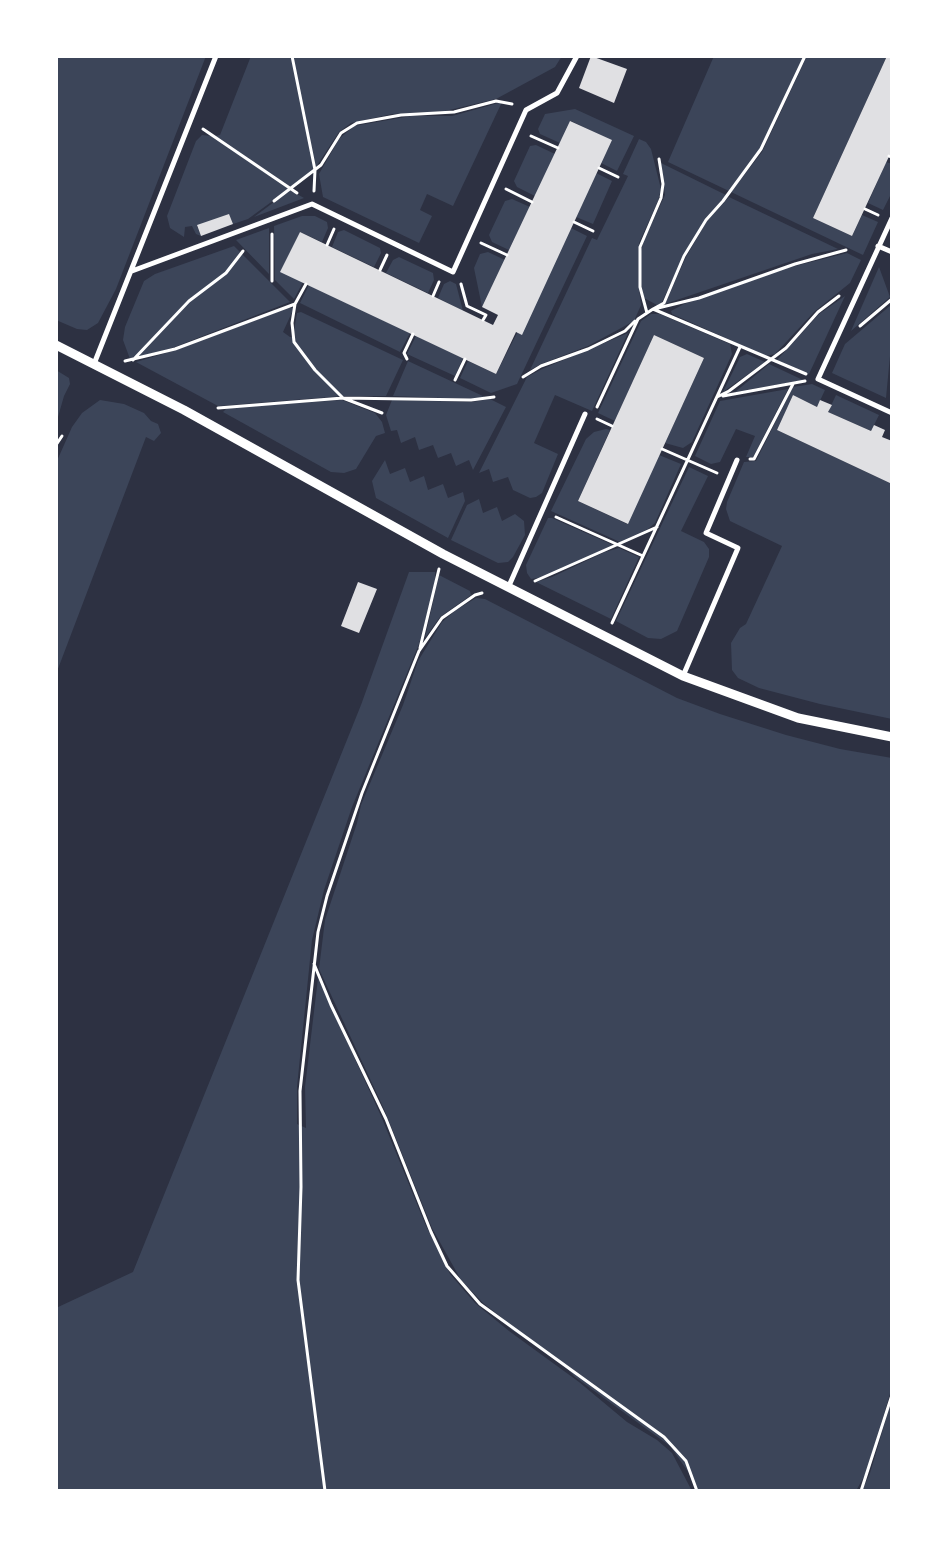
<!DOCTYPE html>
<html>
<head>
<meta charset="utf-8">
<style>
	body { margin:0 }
	#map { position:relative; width:948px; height:1547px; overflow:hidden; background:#2d3142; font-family:"IBM Plex Sans",sans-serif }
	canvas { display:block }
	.frame { position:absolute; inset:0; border:58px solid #fff; pointer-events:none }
</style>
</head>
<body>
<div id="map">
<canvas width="948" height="1547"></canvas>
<div class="frame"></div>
</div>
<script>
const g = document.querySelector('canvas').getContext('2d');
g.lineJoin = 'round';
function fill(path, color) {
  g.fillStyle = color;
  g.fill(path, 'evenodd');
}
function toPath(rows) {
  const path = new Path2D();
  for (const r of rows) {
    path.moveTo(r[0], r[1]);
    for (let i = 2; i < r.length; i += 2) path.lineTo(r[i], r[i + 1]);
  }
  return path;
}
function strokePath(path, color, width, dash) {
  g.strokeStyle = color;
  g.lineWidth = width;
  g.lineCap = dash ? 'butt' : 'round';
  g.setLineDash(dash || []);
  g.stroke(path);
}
fill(toPath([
	[56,56,206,56,116,289,98,323,87,330,77,329,56,320],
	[251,56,562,56,555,67,496,99,445,111,392,114,351,123,339,132,316,167,291,187,215,136,220,135],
	[714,56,804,56,760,149,729,191,668,162],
	[807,56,887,56,813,218,852,236,862,215,878,222,863,255,731,192,762,152],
	[502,102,453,206,427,194,420,210,432,216,419,243,323,197,319,174,339,139,354,126,411,116,452,116],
	[575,109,634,136,617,171,601,163,611,140,571,121,560,143,540,134,538,129,545,114],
	[202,135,211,136,289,189,248,219,233,224,229,215,197,226,201,236,196,234,192,226,185,227,184,237,170,228,167,216,196,141],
	[639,139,646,142,651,149,661,189,658,201,639,243,639,288,641,305,634,321,588,346,541,364,530,370,592,238,597,240,628,176,623,174],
	[536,145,555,154,535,196,517,187,514,181,530,146],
	[886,162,892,164,892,192,883,210,868,203],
	[661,163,726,195,705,220,684,255,661,304,657,305,644,298,641,287,641,251,644,240,665,195],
	[596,173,612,181,593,224,576,217],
	[290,190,304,198,254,217],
	[729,197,838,249,812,254,665,304,686,257,707,221],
	[512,199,530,207,509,250,492,242,489,235,505,201],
	[302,216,315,216,327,222,328,228,322,242,300,232,281,271,303,282,294,299,275,280,274,226],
	[269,228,269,274,236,240],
	[571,228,587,236,517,384,491,393,460,378,468,361,496,374],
	[344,230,380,248,381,253,374,267,332,247,338,232],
	[234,246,290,302,172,348,130,359,123,340,125,327,144,281,155,274],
	[488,252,505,260,482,307,474,268,480,254],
	[847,253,861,260,850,283,814,312,775,354,766,356,672,314,671,311,684,304,787,268],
	[399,257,433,273,434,280,428,293,386,273,393,260],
	[879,267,890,297,851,331],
	[450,281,456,284,463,311,438,298,444,284],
	[309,285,410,333,400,352,300,303],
	[845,296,809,374,777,360,819,314],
	[891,305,892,335,886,398,832,373,845,344],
	[288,308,294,308,283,332,290,337,293,337,297,313,301,312,403,360,386,396,343,396,218,406,136,362,176,350],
	[651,314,660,314,730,344,732,354,692,442,683,448,665,443,704,358,654,335,615,421,598,413,641,321],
	[628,333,592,411,555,395,534,443,558,454,542,493,536,497,530,498,513,490,508,477,493,482,489,469,479,473,527,377,542,369],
	[416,336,463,358,455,376,407,354],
	[747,354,765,362,723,392,740,357],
	[408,361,485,397,472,399,393,396],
	[769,364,803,380,735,392],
	[56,370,69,378,70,384,64,396,56,424],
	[812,384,825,390,817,407,793,395,777,430,892,484,892,719,820,704,759,688,738,678,732,670,731,643,740,628,746,624,782,546,730,521,726,509,727,502,744,462,756,461,793,387],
	[788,389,753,457,746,457,755,436,736,429,720,462,711,464,695,456,720,401],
	[836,395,879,415,871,431,828,412],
	[490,399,506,407,473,470,469,460,456,466,451,453,438,458,433,445,419,450,415,437,401,443,397,430,391,431,386,415,392,400,472,402],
	[100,400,124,404,144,413,151,421,158,424,161,433,154,441,146,437,56,674,56,463,72,427,82,413],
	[342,400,375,413,382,422,385,433,376,436,356,469,344,473,331,472,223,412,227,408],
	[606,429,610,430,578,501,627,524,659,455,681,464,655,523,648,529,620,542,551,511,586,439,594,432],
	[385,460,390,474,405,468,410,482,424,476,428,490,443,484,448,498,463,492,465,501,448,538,376,498,372,481],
	[689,467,708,476,681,531,704,542,709,549,709,557,677,631,661,639,648,638,616,621],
	[479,499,483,513,497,507,502,521,515,514,524,521,525,535,513,557,508,562,498,563,451,540,467,505],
	[548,518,552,518,613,545,544,577,531,579,527,573,526,565],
	[619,548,639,557,611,619,536,582,552,577,605,552],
	[409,572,435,572,435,583,419,644,352,807,324,890,312,940,297,1087,297,1124,306,1128,305,1087,318,978,381,1116,426,1226,450,1274,475,1303,509,1331,579,1382,627,1422,657,1440,672,1453,692,1491,56,1491,56,1308,133,1272,361,705],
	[439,575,470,591,471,595,440,617,425,638],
	[476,598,485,599,677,698,720,714,786,735,840,749,892,758,892,1387,867,1471,856,1491,697,1491,689,1473,670,1446,575,1377,560,1361,512,1330,501,1317,483,1303,461,1280,432,1228,384,1109,319,969,325,920,357,823,361,805,403,705,418,661,442,622,456,610],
	[892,1399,892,1491,862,1491,870,1473]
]), '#3c4559');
fill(toPath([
	[591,56,627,69,614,103,579,88],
	[887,56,892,56,892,150,852,236,813,218],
	[570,121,612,140,522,335,516,332,496,374,280,272,300,232,493,325,498,315,482,307],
	[229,214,233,224,201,236,197,225],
	[654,335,704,358,628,524,578,501],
	[793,395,817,407,820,400,832,405,828,412,871,431,874,425,885,430,882,437,892,441,892,484,777,430],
	[358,582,377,589,359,633,341,626]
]), '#e0e0e3');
strokePath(toPath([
	[292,56,315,170,314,191],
	[203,129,297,193],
	[531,136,558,148],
	[889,156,892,157],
	[599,168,618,177],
	[506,189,532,202],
	[274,201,321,165,341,133,357,123,401,115,454,112,496,101,512,104],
	[865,209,878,215],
	[574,222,593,231],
	[481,243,507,255],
	[327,245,334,229],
	[380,270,387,255],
	[272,281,272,234],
	[306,284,295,304,292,323,294,342,315,370,343,398,382,413],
	[461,284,467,306,486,315,483,320],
	[433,296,439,282],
	[658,308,699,298,795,264,846,250],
	[653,309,664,303,684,256,706,220,723,201,761,149,805,56],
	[647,313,640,287,640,247,661,198,663,184,659,159],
	[860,326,892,299],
	[407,359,404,353,413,334],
	[133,360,189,301,226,273,243,251],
	[125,361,175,349,295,304],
	[523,377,541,366,588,349,625,331,635,321],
	[455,380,465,359],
	[723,396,805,381],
	[717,397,729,391,786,348,818,312,839,296],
	[597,407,638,319,653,309,806,374],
	[218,408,343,398,471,400,494,397],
	[597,419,612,426],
	[56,445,62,436],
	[662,449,717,473],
	[750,459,754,459,793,384],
	[556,517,643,556],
	[535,581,657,527],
	[612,623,740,347],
	[420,648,439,569],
	[314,964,331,1005,386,1119,431,1232,447,1266,480,1304,664,1437,686,1461,697,1491],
	[325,1491,298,1280,301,1187,300,1091,318,932,327,896,362,793,419,651,442,618,475,595,482,593],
	[861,1491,892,1395]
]), '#fff', 3);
strokePath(toPath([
	[892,218,818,379,892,413],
	[878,246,892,252],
	[132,271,312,204,453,272,526,110,557,93,577,56],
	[94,364,216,56],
	[508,588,585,414],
	[683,676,738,548,706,533,737,460]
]), '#fff', 5);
strokePath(toPath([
	[56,345,184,410,443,554,683,676,798,718,892,737]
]), '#fff', 9);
</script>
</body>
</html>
